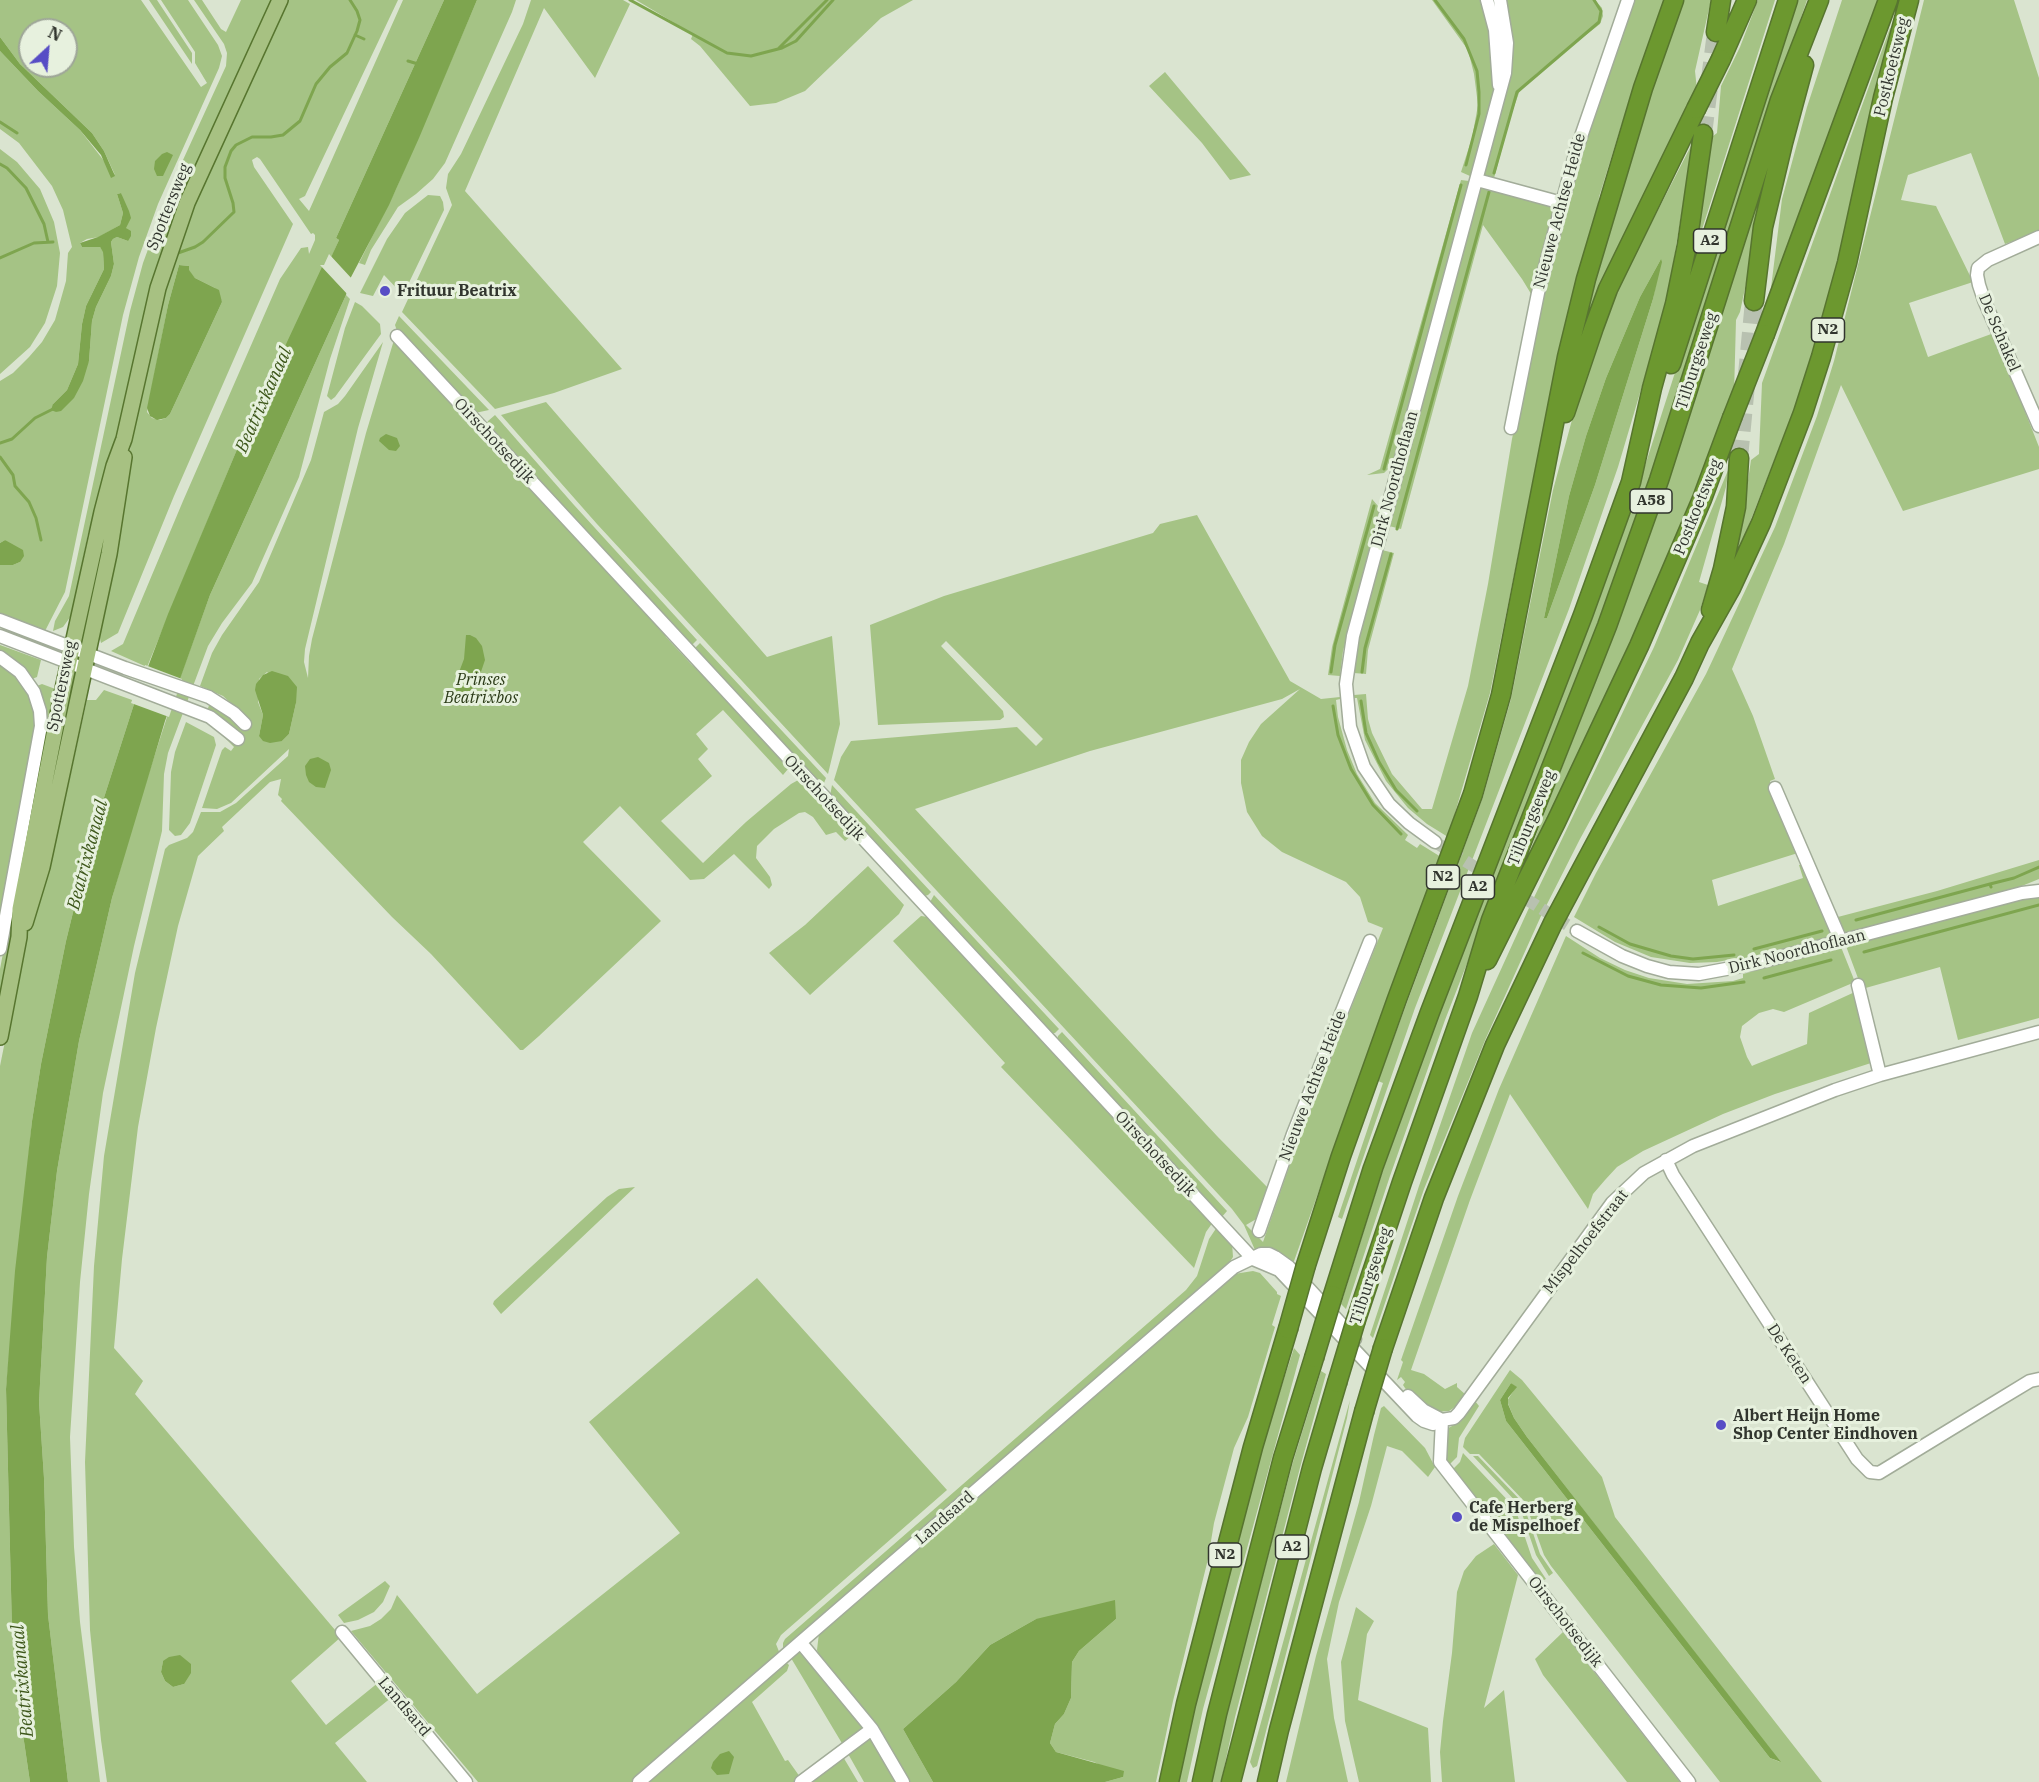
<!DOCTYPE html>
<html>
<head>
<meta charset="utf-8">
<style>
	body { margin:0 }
	#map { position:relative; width:2039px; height:1782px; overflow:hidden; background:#dae4d0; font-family:"IBM Plex Serif",serif }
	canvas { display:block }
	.north { position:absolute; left:18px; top:18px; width:60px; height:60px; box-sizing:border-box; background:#e7f1de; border:2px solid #9ea698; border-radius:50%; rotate:26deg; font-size:16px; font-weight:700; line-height:24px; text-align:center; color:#31352e }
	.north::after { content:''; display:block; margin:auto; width:21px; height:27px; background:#574dc5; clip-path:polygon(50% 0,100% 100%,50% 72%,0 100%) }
</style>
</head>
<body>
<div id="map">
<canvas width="2039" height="1782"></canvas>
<div class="north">N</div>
</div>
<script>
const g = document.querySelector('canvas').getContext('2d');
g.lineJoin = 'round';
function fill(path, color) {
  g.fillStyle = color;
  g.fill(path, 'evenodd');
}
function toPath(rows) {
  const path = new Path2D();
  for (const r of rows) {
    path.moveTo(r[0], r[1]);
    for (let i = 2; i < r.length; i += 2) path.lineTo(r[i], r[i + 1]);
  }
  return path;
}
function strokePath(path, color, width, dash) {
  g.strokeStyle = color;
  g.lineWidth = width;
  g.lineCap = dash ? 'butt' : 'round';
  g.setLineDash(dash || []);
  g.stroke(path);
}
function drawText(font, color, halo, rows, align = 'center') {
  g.font = font + ' "IBM Plex Serif",serif';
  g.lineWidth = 6;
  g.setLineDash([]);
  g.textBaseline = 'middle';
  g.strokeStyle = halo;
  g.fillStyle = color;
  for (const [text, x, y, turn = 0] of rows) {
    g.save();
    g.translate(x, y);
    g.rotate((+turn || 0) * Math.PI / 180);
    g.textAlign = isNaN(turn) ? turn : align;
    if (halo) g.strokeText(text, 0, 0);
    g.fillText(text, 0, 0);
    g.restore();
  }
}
fill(toPath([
	[0,0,141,0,201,87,207,83,195,63,195,52,161,0,188,0,218,45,222,56,219,68,158,204,139,257,123,315,65,592,45,631,0,616,0,565,13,565,20,562,5,540,0,543,0,381,13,373,29,357,42,342,55,320,66,281,68,253,72,247,63,210,52,186,19,143,0,129,0,51,38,91,80,130,115,175,104,151,92,133,20,64,0,37],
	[30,30,66,30,66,66,30,66],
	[121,193,128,241,117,237,113,239,111,242,114,264,111,276,96,307,92,321,89,361,56,412,53,404,67,390,78,364,82,324,86,306,104,269,103,251,100,247,82,247,80,243,87,239,99,237,120,225,123,213,117,194],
	[149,0,157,0,192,53,192,64],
	[194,0,202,0,221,29,226,32,241,0,273,0,178,211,166,240,158,266,113,459,88,534,71,616,63,627,53,631,55,621,69,596,130,311,143,263,172,184,226,66,227,53,224,44],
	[286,0,398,0,305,196,299,199,309,211,403,0,444,0,336,238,339,240,326,269,238,447,147,667,111,651,123,644,183,501,280,279,301,248,308,247,309,254,315,240,315,235,313,233,311,234,260,159,257,157,252,160,254,167,293,224,174,496,118,633,101,643,99,635,130,450,158,311,188,215],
	[179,265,189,266,188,270,195,278,215,288,222,302,170,414,166,418,160,420,152,418,147,412,168,305],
	[477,0,516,0,512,12,445,163,433,179,416,194,398,207,371,250,365,265,359,263,396,189],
	[531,0,623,0,630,4,595,78,544,8,465,191,622,369,554,393,495,409,402,312,452,205,446,188,448,174,461,154,523,24],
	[636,0,913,0,881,18,805,91,776,103,750,106,700,46,691,39,693,34],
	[1432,0,1484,0,1487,12,1495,69,1494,88,1473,174,1470,176,1461,172,1472,138,1478,105,1474,74,1468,50],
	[1503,0,1595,0,1602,8,1603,16,1600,24,1537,73,1520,90,1511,115,1493,182,1484,177,1508,84],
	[1632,0,1668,0,1621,126,1599,197,1594,231,1541,442,1490,693,1448,837,1427,824,1408,808,1386,781,1365,740,1357,698,1354,698,1354,695,1366,694,1368,719,1372,733,1392,774,1422,809,1432,809,1468,686,1488,584,1512,439,1541,295,1579,152],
	[1681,0,1711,0,1695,71,1697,90,1570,368,1648,94],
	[1758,0,1775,0,1684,286,1709,139,1717,133,1721,86,1740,47],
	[1795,0,1807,0,1760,137,1650,478,1600,622,1445,1020,1390,1176,1346,1309,1341,1304,1382,1173,1437,1016,1592,619,1642,475],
	[1842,0,1881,0,1770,296,1782,199,1807,107],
	[1924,0,2014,0,2039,78,2039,232,2005,244,1971,153,1908,175,1901,200,1936,206,1973,282,1909,303,1928,357,1994,333,2039,447,2039,469,1903,511,1841,385,1784,544,1732,669,1753,716,1775,779,1770,781,1801,852,1712,880,1718,906,1803,878,1799,865,1806,864,1833,937,1739,960,1738,958,1717,962,1690,963,1651,957,1615,942,1574,917,1596,873,1706,674,1775,527,1817,416,1834,361],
	[1890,28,1893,29,1857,174,1840,259,1815,356,1737,555,1751,460,1759,454,1762,383],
	[1165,72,1237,158,1251,175,1230,180,1202,143,1149,86],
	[1693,142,1667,302,1618,467,1569,609,1415,1008,1342,1219,1338,1217,1383,1083,1378,1081,1483,797,1511,699,1553,490,1585,372,1617,290],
	[1661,259,1653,299,1595,485,1547,618,1544,618,1569,496,1586,436,1606,378,1640,297],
	[0,149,17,162,40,189,54,222,60,253,57,286,45,323,30,347,0,374],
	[1773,155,1740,312,1736,320,1734,394,1634,638,1548,824,1523,869,1615,630],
	[1461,180,1469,181,1470,184,1395,462,1384,473,1367,475,1380,469],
	[1481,187,1553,204,1557,208,1533,297,1522,279,1483,225,1401,529,1389,526],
	[428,195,440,196,443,202,444,210,403,295,384,275,373,296,360,293,387,239,405,213],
	[346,295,350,299,330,359,299,477,252,583,222,623,208,646,168,753,164,774,162,831,134,946,103,1093,89,1194,80,1282,70,1437,74,1547,80,1622,100,1782,68,1782,48,1615,44,1478,39,1402,47,1257,57,1171,79,1041,112,898,136,813,178,683,210,595],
	[355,302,362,306,380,324,381,334,335,397,331,400,327,396,345,328],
	[399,316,489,410,475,413,397,331,395,325],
	[394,340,664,632,666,637,692,665,699,670,788,765,788,769,783,775,723,710,696,734,708,749,698,759,712,776,661,821,703,863,746,822,791,784,800,779,852,835,845,841,836,832,826,835,813,817,805,812,799,813,774,829,757,846,756,858,770,877,772,885,769,889,734,854,704,879,690,880,620,806,583,842,661,921,539,1036,523,1050,520,1050,431,954,392,917,281,801,282,799,278,795,281,779,270,782,222,827,224,831,198,856,178,926,156,1028,138,1127,122,1259,114,1348,143,1381,135,1394,341,1637,291,1681,326,1725,379,1682,392,1697,335,1743,367,1782,107,1782,101,1740,90,1630,85,1462,94,1266,104,1156,135,973,165,849,169,845,187,838,193,832,201,812,220,812,236,803,288,756,289,749,231,803,217,809,202,808,222,750,225,747,231,751,234,747,214,727,203,721,210,703,235,707,223,696,200,686,212,653,222,635,259,582,311,460,324,412,338,404,345,396,383,342,358,428,305,649,304,662,308,678,309,656,312,639,366,433],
	[267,672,296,703,289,734,282,741,259,736,263,715,258,702,259,679],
	[163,1661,184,1684,173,1687,165,1681,161,1672],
	[546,402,767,657,832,636,840,724,828,774,597,524,501,415],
	[495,415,574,505,697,640,693,644,688,645,486,426,488,421],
	[1729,468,1726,487,1699,582,1708,585,1700,610,1678,660,1580,839,1541,916,1486,1038,1424,1189,1373,1338,1370,1335,1419,1186,1472,1033,1528,910,1654,647],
	[1372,499,1378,506,1381,514,1343,651,1340,676,1328,675,1332,647],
	[1197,515,1290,681,1321,699,1340,697,1340,699,1336,700,1338,717,1347,750,1357,774,1375,803,1408,835,1405,840,1417,848,1420,844,1441,857,1388,995,1293,1264,1264,1250,1255,1250,1244,1225,1232,1209,834,780,841,757,851,741,1017,727,1036,746,1043,739,946,641,941,646,1003,711,1004,717,1000,720,878,725,870,625,944,596,1153,533,1160,524],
	[1300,689,1261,724,1249,742,1241,760,1241,783,1247,812,1262,836,1282,852,1346,882,1360,897,1368,922,1383,928,1299,1138,1263,1242,1246,1225,1258,1218,1269,1189,1217,1136,915,809,1090,751,1282,699],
	[1382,550,1394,553,1368,650,1366,674,1354,673,1359,636],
	[700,643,826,778,824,783,820,784,694,652,696,647],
	[0,645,41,660,37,677,32,679,0,653],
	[0,662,14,672,30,693,37,719,0,925],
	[42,684,58,690,0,1001,0,969,45,731,37,686],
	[104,690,135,701,92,835,66,941,41,1064,32,1121,6,1389,12,1630,16,1687,30,1782,0,1782,0,1066,27,932,61,818,87,700,96,700],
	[186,722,214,737,216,745,190,823,181,835,175,836,169,830,171,772,175,752],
	[832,785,931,892,928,895,922,897,830,796],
	[2039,860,2039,879,2012,890,1845,934,1834,918,1937,891],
	[868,866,904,905,899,914,810,995,769,953,805,925],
	[2039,894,2039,1018,1958,1040,1940,967,1862,989,1846,946],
	[934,895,1059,1029,1055,1033,1049,1034,929,904],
	[921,916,928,917,1213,1222,1206,1232,1194,1268,1001,1067,1005,1063,893,941],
	[1566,936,1600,958,1625,970,1649,978,1687,984,1733,981,1743,978,1743,974,1841,947,1855,982,1784,1012,1773,1009,1759,1013,1742,1026,1740,1037,1747,1057,1752,1066,1754,1065,1807,1044,1809,1013,1857,991,1871,1063,1775,1094,1723,1114,1643,1151,1617,1167,1605,1180,1593,1194,1588,1209,1510,1094,1470,1200,1411,1370,1424,1374,1445,1389,1457,1383,1457,1387,1466,1395,1458,1405,1449,1411,1434,1412,1407,1391,1403,1385,1405,1382,1401,1377,1397,1380,1403,1362,1401,1360,1458,1196,1499,1089],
	[1062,1032,1227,1211,1221,1218,1057,1041,1058,1036],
	[635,1187,501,1314,493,1304,494,1301,607,1197,619,1189],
	[1217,1227,1232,1243,1233,1257,1227,1266,783,1649,783,1643,785,1639,1186,1290,1197,1276,1209,1239],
	[1253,1271,1260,1273,1277,1292,1277,1294,1281,1296,1272,1325,1275,1327,1248,1417,1234,1448,1214,1523,1208,1559,1173,1701,1156,1782,1105,1782,1123,1777,1094,1762,1056,1752,1050,1743,1055,1724,1064,1714,1071,1698,1072,1662,1079,1651,1116,1619,1036,1619,990,1645,956,1682,903,1729,933,1782,908,1782,871,1718,820,1659,817,1650,819,1633,1234,1274],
	[757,1278,947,1490,781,1635,776,1644,780,1654,632,1782,478,1782,351,1631,370,1626,381,1619,391,1609,397,1595,477,1694,680,1533,589,1422],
	[1294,1348,1300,1355,1203,1709,1187,1782,1178,1782,1195,1706,1261,1450],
	[1510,1370,1522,1380,1602,1477,1615,1517,1822,1782,1720,1782,1551,1566,1544,1555,1525,1502,1479,1454,1470,1454,1463,1447,1465,1438],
	[1511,1383,1516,1387,1507,1401,1514,1418,1527,1437,1780,1762,1770,1758,1506,1421,1500,1400],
	[1321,1371,1326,1374,1301,1464,1235,1717,1221,1782,1212,1782,1226,1715,1293,1462],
	[1350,1400,1347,1418,1257,1766,1253,1768,1250,1762],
	[1475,1401,1479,1406,1459,1438,1457,1457,1449,1465,1444,1459,1445,1430,1461,1421],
	[1384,1406,1425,1448,1435,1467,1428,1477,1402,1451,1387,1446,1371,1506,1339,1602,1327,1659,1334,1718,1348,1782,1286,1782,1316,1656,1359,1502,1374,1435,1381,1408],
	[1463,1453,1515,1508,1532,1558,1546,1579,1540,1582,1453,1469,1460,1462],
	[1473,1456,1478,1456,1523,1503,1540,1554,1553,1573,1549,1576,1536,1555,1519,1505],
	[1494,1544,1518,1575,1484,1708,1504,1690,1515,1782,1442,1782,1440,1752,1443,1721,1452,1653,1457,1592,1464,1571,1476,1556],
	[385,1581,390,1586,383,1602,374,1612,358,1620,344,1623,338,1615],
	[1356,1607,1374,1621,1367,1634,1358,1700,1428,1728,1431,1782,1359,1782,1345,1721,1341,1662],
	[1563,1632,1680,1782,1627,1782,1543,1675,1535,1659],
	[798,1651,835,1692,866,1729,843,1745,791,1658],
	[786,1662,789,1665,787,1671,752,1702,785,1761,788,1760,800,1777,795,1782,647,1782],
	[869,1736,895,1782,864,1782,847,1752],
	[842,1755,858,1782,805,1782]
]), '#a5c385');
fill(toPath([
	[444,0,477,0,419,138,389,205,350,279,346,295,210,595,165,721,112,898,79,1041,57,1171,47,1257,39,1402,44,1478,48,1615,68,1782,30,1782,16,1687,12,1630,6,1389,15,1271,32,1121,41,1064,66,941,92,835,135,701,168,614,238,447,322,267,326,268,339,240,336,238],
	[0,37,20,64,92,133,104,151,115,176,111,178,101,155,80,130,38,91,0,51],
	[167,152,173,155,163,176,157,176,154,169,155,161,162,154],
	[121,193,129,211,131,218,126,228,131,231,131,236,128,241,117,237,113,239,111,242,114,264,111,276,96,307,92,321,89,361,83,381,74,398,61,411,56,412,51,410,53,404,67,390,78,364,82,324,86,306,104,269,103,252,100,247,82,247,80,243,98,237,120,225,123,213,117,194],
	[1661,259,1662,262,1653,299,1595,485,1547,618,1544,618,1569,496,1586,436,1606,378,1640,297],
	[179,265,189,266,189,270,195,278,219,290,222,302,170,414,166,418,157,420,150,416,147,408,168,305],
	[386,434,397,438,400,446,396,451,389,450,379,441,380,438],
	[5,540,23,550,24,556,20,562,13,565,0,565,0,543],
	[466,635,470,635,476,638,482,646,485,660,471,701,464,703,457,700,455,692,456,680,464,659],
	[272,671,288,676,297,687,296,703,289,734,282,741,270,743,263,741,259,736,263,715,255,690,256,684,263,675],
	[318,757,329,763,331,770,325,788,316,787,309,782,306,775,305,766,310,759],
	[1511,1383,1517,1387,1508,1398,1508,1404,1514,1418,1527,1437,1781,1762,1770,1758,1506,1421,1500,1400],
	[1115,1600,1116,1619,1079,1651,1072,1662,1071,1698,1064,1714,1055,1724,1050,1743,1056,1752,1124,1771,1123,1777,1105,1782,933,1782,903,1729,956,1682,990,1645,1036,1619],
	[180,1655,191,1664,191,1673,184,1684,173,1687,165,1681,161,1672,163,1661,169,1657],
	[729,1751,734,1757,729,1774,717,1775,711,1768,713,1762,720,1754]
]), '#7ea54f');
fill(toPath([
	[329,254,353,280,349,296,320,265,324,265],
	[145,665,182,679,169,717,131,703]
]), '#dae4d0');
strokePath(toPath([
	[630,0,727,53,751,56,782,48,796,41,833,0],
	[1435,0,1464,39,1477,71,1479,92,1479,114,1466,165],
	[355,35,364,39],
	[778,49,827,0],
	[408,61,418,64],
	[0,122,17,133],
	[0,164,7,168,26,188,44,224,48,242],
	[1494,173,1517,92,1599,22,1601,11,1594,0],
	[152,244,156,245],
	[178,253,195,247,203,242,234,212,233,203,225,178,225,167,231,151,236,145,252,137,271,137,283,135,300,121,316,84,330,67,347,53,357,31,360,20,357,11,350,0],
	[0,258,34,243,53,242],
	[0,443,12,439,35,418,53,409],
	[0,457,13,475,15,486,29,502,36,518,41,540],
	[1384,469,1461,185],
	[1397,529,1489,192],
	[1331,672,1335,645,1374,506],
	[1362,672,1365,648,1391,554],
	[1361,701,1366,733,1379,762,1396,790,1417,811],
	[1333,706,1338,735,1351,769,1373,805,1401,834],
	[1990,884,2014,878,2039,867],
	[1856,920,1990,884,1991,887],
	[1599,927,1630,944,1671,956,1693,959,1734,955],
	[1754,949,1822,931],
	[1864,952,2039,905],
	[1583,953,1628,976,1661,985,1701,988,1744,982],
	[1764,978,1831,960]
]), '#7ea54f', 3);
strokePath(toPath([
	[1435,842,1577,931]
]), '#b8c1b0', 12, [12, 6]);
strokePath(toPath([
	[1703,134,1716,32],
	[1739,458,1754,301]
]), '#b8c1b0', 18, [18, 9]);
const minor = toPath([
	[1487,0,1495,30,1499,85],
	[1477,180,1562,203],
	[2039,237,1988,260,1978,268,1977,275,1979,285,1984,300,2039,426],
	[397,336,1253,1259,1279,1270,1417,1416,1424,1421,1433,1424,1442,1420,1454,1418,1459,1413,1612,1203,1644,1173,1693,1146,1835,1090,1880,1075,2039,1032],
	[1511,428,1538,293,1576,151,1628,0],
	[0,620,125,668,209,697,234,713,245,724],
	[0,636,210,717,238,739],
	[0,657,20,672,34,692,40,711,41,726,0,949],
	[1775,788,1841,941],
	[1435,842,1409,823,1389,804,1364,767,1350,727,1346,684,1353,636,1505,73,1507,43,1500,0],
	[1577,931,1622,956,1647,966,1669,972,1699,974,1753,964,2022,893,2039,891],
	[1858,985,1880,1075],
	[1666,1160,1673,1175,1857,1459,1870,1472,1879,1473,1997,1401,2030,1381,2039,1379],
	[1259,1231,1293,1134,1370,941],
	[1408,1396,1423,1410,1442,1420],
	[1442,1420,1440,1462,1689,1782],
	[342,1632,466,1782],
	[801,1643,872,1729,903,1782],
	[639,1782,1234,1267,1261,1254,1269,1254,1275,1257,1289,1267,1355,1339],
	[801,1782,872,1729]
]);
const major = toPath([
	[25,923,42,867,109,554,124,457],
	[0,1037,19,937,20,909,63,689,102,512,114,466,124,439,158,288,187,203,280,0]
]);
const highway = toPath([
	[1716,32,1721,0],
	[1721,59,1747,0],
	[1754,301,1763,227,1783,143,1804,65],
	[1765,334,1888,0],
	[1671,364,1788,0],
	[1565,413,1594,327,1608,289,1696,109],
	[1711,610,1723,569,1736,507,1739,458],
	[1487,960,1556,822,1639,646,1702,499,1732,418],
	[1306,1265,1341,1156,1397,999,1473,794,1501,695,1567,357,1586,279,1643,88,1674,0],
	[1333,1295,1373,1168,1430,1012,1583,615,1631,482,1652,388,1675,304,1687,245,1703,134],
	[1356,1320,1402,1182,1468,996,1491,920,1607,626,1659,480,1780,100,1819,0],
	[1383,1348,1434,1198,1495,1045,1553,923,1684,678,1700,643,1731,588,1761,523,1803,413,1821,357,1847,263,1883,98,1909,0],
	[1169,1782,1186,1704,1253,1447,1288,1329],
	[1202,1782,1217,1714,1283,1458,1314,1358],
	[1231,1782,1312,1468,1337,1383],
	[1267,1782,1279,1730,1364,1412]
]);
strokePath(minor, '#a2ac99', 15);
strokePath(major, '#57752f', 18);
strokePath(highway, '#57752f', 21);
strokePath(minor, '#fff', 12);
strokePath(major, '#a7c182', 15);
strokePath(highway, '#6c982f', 18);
const highwayBridge = toPath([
	[1696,109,1721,59],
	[1732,418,1765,334],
	[1288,1329,1306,1265],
	[1314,1358,1333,1295],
	[1337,1383,1356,1320],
	[1364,1412,1383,1348]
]);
strokePath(highwayBridge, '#57752f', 21, []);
strokePath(highwayBridge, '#6c982f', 18);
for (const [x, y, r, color] of [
	[385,291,6,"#574dc5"],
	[1721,1425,6,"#574dc5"],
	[1457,1517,6,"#574dc5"]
]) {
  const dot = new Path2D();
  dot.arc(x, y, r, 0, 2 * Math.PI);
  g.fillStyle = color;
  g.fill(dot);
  strokePath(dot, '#e7f1de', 2);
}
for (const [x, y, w] of [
	[1710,241,33],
	[1828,330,33],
	[1651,501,42],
	[1443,877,33],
	[1478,887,33],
	[1292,1547,33],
	[1225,1555,33]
]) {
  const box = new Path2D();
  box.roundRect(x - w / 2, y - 12, w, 24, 4.5);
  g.fillStyle = '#e7f1de';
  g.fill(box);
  strokePath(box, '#31352e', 1.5);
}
drawText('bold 15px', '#31352e', null, [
	["A2",1710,241],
	["N2",1828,330],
	["A58",1651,501],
	["N2",1443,877],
	["A2",1478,887],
	["A2",1292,1547],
	["N2",1225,1555]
]);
drawText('16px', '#31352e', '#e7f1de', [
	["Postkoetsweg",1892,67,-76],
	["Spottersweg",169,207,-68],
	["Nieuwe Achtse Heide",1560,211,-75],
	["De Schakel",1999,333,67],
	["Tilburgseweg",1697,361,-72],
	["Oirschotsedijk",494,441,47],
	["Dirk Noordhoflaan",1395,479,-75],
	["Postkoetsweg",1698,507,-68],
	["Spottersweg",62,686,-78],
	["Oirschotsedijk",824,798,47],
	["Tilburgseweg",1532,818,-68],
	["Dirk Noordhoflaan",1797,952,-14],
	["Nieuwe Achtse Heide",1313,1086,-69],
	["Oirschotsedijk",1155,1154,47],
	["Mispelhoefstraat",1586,1242,-52],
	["Tilburgseweg",1371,1276,-72],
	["De Keten",1789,1354,57],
	["Landsard",945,1518,-41],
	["Oirschotsedijk",1565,1622,52],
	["Landsard",404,1707,50]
]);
drawText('bold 16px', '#31352e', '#e7f1de', [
	["Frituur Beatrix",397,291],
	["Albert Heijn Home",1733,1416],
	["Shop Center Eindhoven",1733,1434],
	["Cafe Herberg",1469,1508],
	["de Mispelhoef",1469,1526]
], 'left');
drawText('italic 16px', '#293915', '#e7f1de', [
	["Prinses",481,680],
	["Beatrixbos",481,698]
]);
drawText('italic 18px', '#3d571a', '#e7f1de', [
	["Beatrixkanaal",264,400,-66],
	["Beatrixkanaal",88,855,-75],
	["Beatrixkanaal",23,1681,-95]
]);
</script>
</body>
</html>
